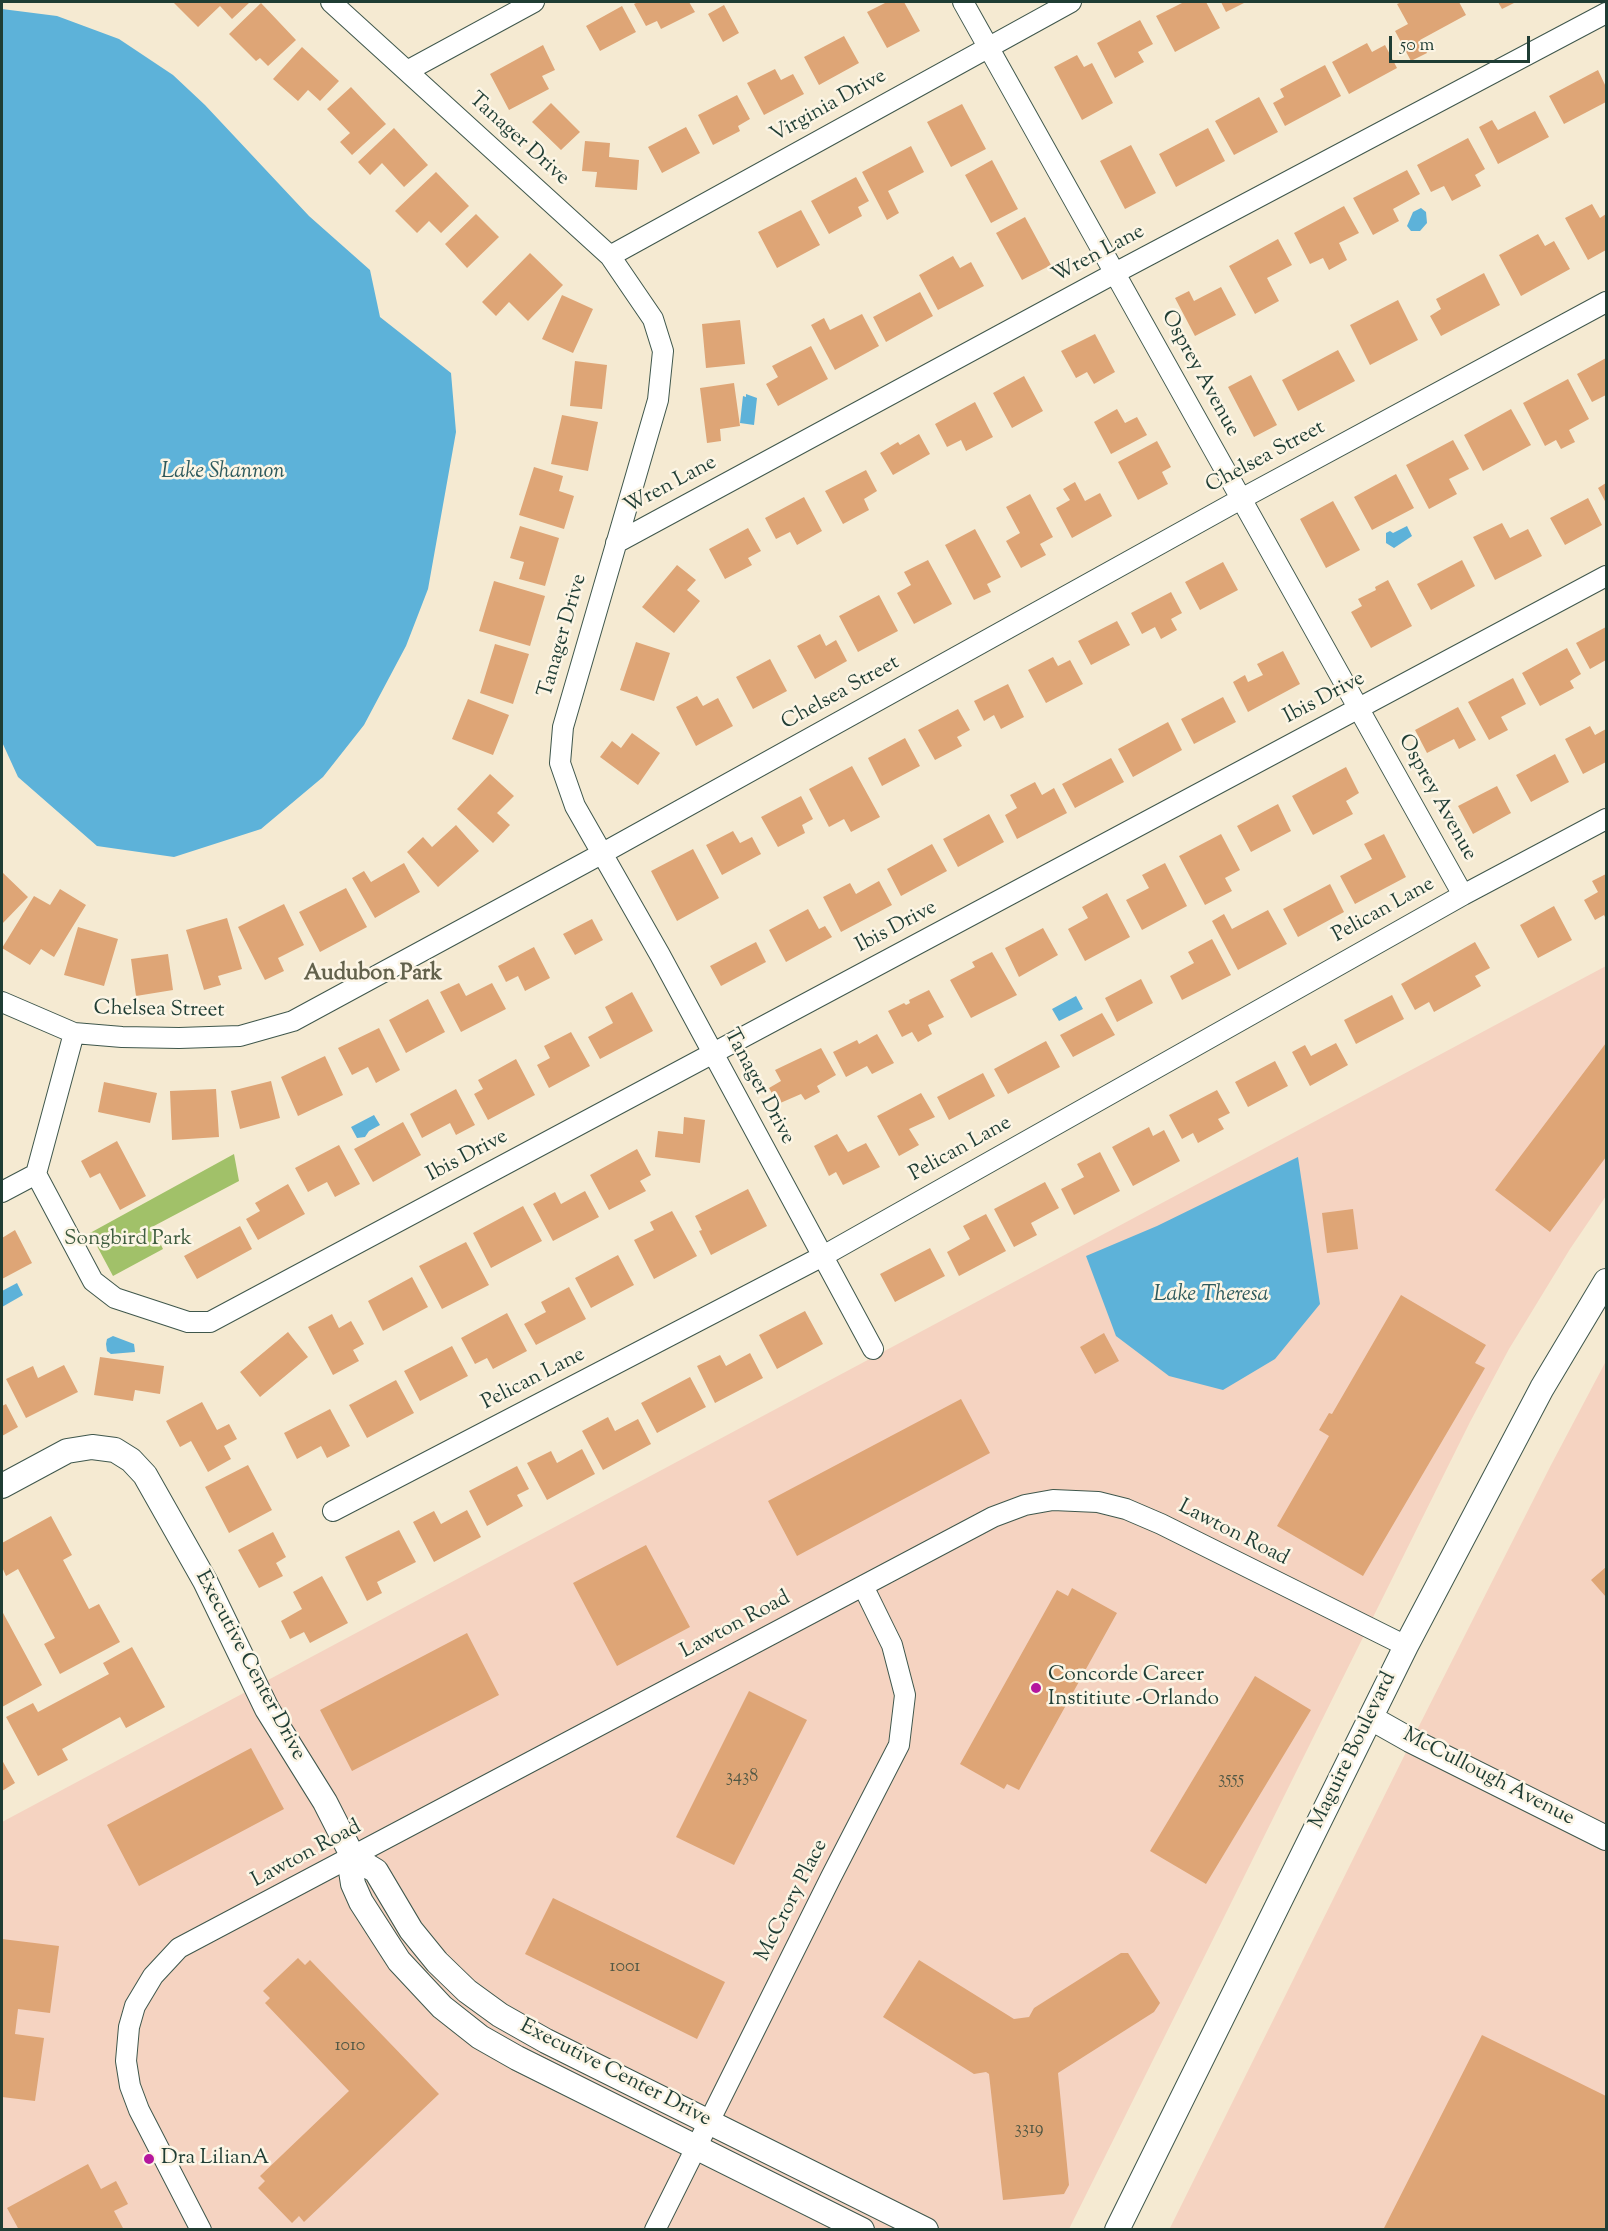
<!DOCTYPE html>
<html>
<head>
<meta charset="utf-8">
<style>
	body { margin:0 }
	#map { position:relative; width:1608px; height:2231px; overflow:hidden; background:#f5ead2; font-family:"Sorts Mill Goudy",serif }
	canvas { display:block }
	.frame { position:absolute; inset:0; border:3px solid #1f3d34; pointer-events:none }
	.scale { position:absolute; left:1389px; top:36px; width:141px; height:27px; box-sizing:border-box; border:3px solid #1f3d34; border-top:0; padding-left:8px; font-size:18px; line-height:21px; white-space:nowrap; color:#1f3d34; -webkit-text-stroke:4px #fcf5e5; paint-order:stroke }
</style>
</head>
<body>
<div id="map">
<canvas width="1608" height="2231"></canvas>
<div class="frame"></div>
<div class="scale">50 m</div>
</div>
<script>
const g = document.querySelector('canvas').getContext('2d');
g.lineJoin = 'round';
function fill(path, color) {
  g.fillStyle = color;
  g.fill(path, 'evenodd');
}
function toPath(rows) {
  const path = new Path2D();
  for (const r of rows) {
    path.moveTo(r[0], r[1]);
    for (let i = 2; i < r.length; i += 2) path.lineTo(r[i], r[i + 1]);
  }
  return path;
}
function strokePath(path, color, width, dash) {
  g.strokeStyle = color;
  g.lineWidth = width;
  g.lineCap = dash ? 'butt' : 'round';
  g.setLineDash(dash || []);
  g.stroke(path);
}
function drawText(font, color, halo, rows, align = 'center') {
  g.font = font + ' "Sorts Mill Goudy",serif';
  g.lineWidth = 5;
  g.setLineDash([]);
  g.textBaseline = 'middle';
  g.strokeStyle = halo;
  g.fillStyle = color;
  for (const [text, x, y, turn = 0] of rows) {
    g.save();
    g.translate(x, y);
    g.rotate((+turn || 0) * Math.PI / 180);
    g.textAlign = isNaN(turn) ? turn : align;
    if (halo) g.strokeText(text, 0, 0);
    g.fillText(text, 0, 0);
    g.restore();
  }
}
fill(toPath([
	[1606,966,1606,1196,1570,1249,1509,1349,1470,1422,1069,2229,2,2230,2,1822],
	[1606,1361,1606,2229,1169,2230,1419,1726,1551,1465]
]), '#f5d3c1');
fill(toPath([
	[234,1154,239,1181,152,1227,163,1249,113,1276,90,1233]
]), '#a1c169');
fill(toPath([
	[2,9,57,16,119,39,173,75,205,105,309,216,370,270,380,317,451,373,456,432,428,589,406,646,364,725,323,777,261,829,174,857,97,846,18,777,2,742],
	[1421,208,1426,212,1427,223,1420,231,1411,231,1407,226,1413,212],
	[746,394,757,398,754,425,740,423,743,396,746,397],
	[1407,526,1412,536,1394,548,1386,543,1386,533,1390,531,1393,533],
	[1076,996,1083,1009,1059,1021,1052,1009],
	[374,1115,380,1125,369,1131,365,1137,357,1138,351,1127],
	[1298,1157,1320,1304,1275,1359,1223,1390,1169,1376,1116,1336,1086,1256,1157,1226],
	[17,1283,23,1295,2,1307,2,1291],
	[113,1336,134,1344,135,1352,111,1354,107,1351,106,1344,107,1339]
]), '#5db2d9');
fill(toPath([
	[173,2,250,2,232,19,220,6,198,27],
	[638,2,689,2,695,12,661,29,657,21,646,26,634,4],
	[887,2,904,2,920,31,887,48,867,12],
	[1184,2,1206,2,1220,28,1175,52,1156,16],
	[1221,2,1246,2,1226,12],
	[1402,2,1459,2,1466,15,1420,40,1427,53,1411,61,1395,31,1408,24,1397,4],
	[1498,2,1516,2,1502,9],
	[261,3,296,40,268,66,260,58,256,61,229,34],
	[724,5,739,33,723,42,708,14],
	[622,6,636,32,600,51,586,26],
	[1140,20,1153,44,1138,52,1144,62,1115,78,1097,43],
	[844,36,859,63,819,85,804,57],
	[1367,43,1372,52,1385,45,1397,68,1349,94,1332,62],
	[543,45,555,70,542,76,549,89,509,110,490,74],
	[302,47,339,81,320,101,308,90,298,101,273,79],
	[1077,55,1084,67,1092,63,1113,103,1082,120,1054,67],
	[1325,65,1341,96,1285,126,1273,103,1284,97,1280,89],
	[775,69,781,80,793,74,804,94,764,115,747,83],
	[1598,70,1606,87,1606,102,1564,124,1549,96],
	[351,87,386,124,352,155,340,142,350,133,327,109],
	[737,95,750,119,738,126,740,131,713,145,698,115],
	[1259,97,1278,132,1234,155,1215,121],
	[551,103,580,132,561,150,532,122],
	[962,104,986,149,951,167,927,122],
	[1535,111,1549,137,1498,164,1479,127,1492,120,1498,130],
	[686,127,700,153,662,173,648,147],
	[394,128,428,165,404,187,382,163,370,175,358,162],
	[1208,128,1225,161,1176,187,1159,154],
	[1468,138,1485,169,1475,175,1481,186,1452,201,1444,186,1431,192,1417,165],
	[585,141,610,143,609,157,639,160,637,190,595,187,597,172,582,171],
	[1131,145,1156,193,1125,209,1100,161],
	[911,146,924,172,888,191,899,213,887,220,862,172],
	[992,160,1018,209,991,223,965,175],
	[1407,170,1420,194,1393,209,1399,221,1373,235,1353,198],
	[436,172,469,206,441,233,429,221,417,233,395,211],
	[856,177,869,201,858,207,862,216,829,234,811,201],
	[1592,204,1600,218,1606,214,1606,250,1588,260,1565,218],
	[1344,206,1359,233,1339,243,1347,260,1329,270,1323,258,1310,264,1294,233],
	[801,210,820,245,777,268,758,232],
	[476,214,499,237,467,268,445,244],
	[1025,217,1051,265,1022,280,996,233],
	[1538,234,1545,246,1554,241,1570,269,1521,296,1499,255],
	[1278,239,1292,265,1267,278,1279,301,1255,314,1229,266],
	[530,253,563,285,528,321,509,302,496,316,482,302],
	[953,256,960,268,971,262,984,286,938,310,919,275],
	[1484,273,1500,305,1441,336,1430,316,1441,309,1436,299],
	[1221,287,1236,315,1195,336,1175,298,1189,291,1194,301],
	[920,292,933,316,886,342,873,317],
	[562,295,593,309,573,353,542,339],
	[1398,300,1418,340,1370,365,1350,325],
	[862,314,879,346,835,370,811,325,824,318,830,330],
	[740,320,745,364,706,368,702,324],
	[1095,334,1115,372,1094,384,1087,372,1076,378,1061,351],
	[811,346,828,379,778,406,766,384,778,377,772,366],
	[1338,350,1355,381,1298,411,1282,380],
	[1606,358,1606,395,1592,402,1577,374],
	[575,361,607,365,602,409,570,406],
	[1251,375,1277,425,1254,437,1228,387],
	[1024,376,1043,411,1012,428,993,393],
	[1568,379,1589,419,1569,430,1575,442,1561,449,1556,440,1545,446,1523,403],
	[734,383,740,426,720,429,721,441,707,443,700,388],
	[975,402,993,437,966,451,961,440,947,447,935,424],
	[1117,409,1125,423,1137,417,1147,435,1111,454,1094,422],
	[1511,409,1531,445,1483,471,1464,435],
	[562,415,598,422,588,471,551,464],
	[919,434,930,454,893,475,880,453,898,442,900,445],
	[1453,440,1469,469,1449,479,1457,494,1429,509,1406,465],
	[1157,441,1171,467,1162,472,1168,484,1138,500,1118,462],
	[534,467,563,476,559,491,574,496,564,529,519,515],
	[866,470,877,491,864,499,869,510,843,524,825,491],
	[1396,474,1414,508,1372,530,1354,497],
	[1075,482,1085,501,1100,493,1112,516,1072,538,1056,508,1070,500,1063,489],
	[1606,483,1606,503,1598,488],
	[1030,494,1053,537,1040,544,1046,555,1021,568,1006,541,1020,533,1006,507],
	[804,497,822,531,797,545,790,532,776,539,765,518],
	[1588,498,1602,525,1565,545,1550,518],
	[1333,501,1360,550,1326,568,1300,519],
	[1502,523,1510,538,1528,529,1542,556,1495,580,1473,537],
	[520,526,559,538,545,586,519,579,524,562,510,558],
	[748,528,761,551,748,558,752,565,725,579,709,549],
	[975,529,1001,577,987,584,991,592,974,600,945,545],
	[928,560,952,604,914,624,897,593,911,585,904,572],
	[1462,560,1475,586,1431,610,1417,584],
	[1223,562,1238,590,1200,610,1185,582],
	[677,565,696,580,687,590,700,601,674,633,642,607],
	[1388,580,1412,626,1371,648,1351,612,1362,606,1358,599,1376,590,1375,587],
	[494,581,545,596,530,646,479,631],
	[1171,592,1182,613,1171,619,1177,630,1161,639,1155,627,1142,634,1131,613],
	[879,595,898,631,858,652,839,616],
	[1117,621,1130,645,1091,665,1078,641],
	[1606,627,1606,660,1590,669,1576,643],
	[820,634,826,646,836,640,847,661,815,679,797,646],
	[636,642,670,653,654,701,620,690],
	[495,644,529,654,513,704,480,693],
	[1567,648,1581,674,1570,681,1574,688,1540,706,1522,673],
	[1283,651,1300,684,1248,712,1233,682,1245,675,1248,682,1263,675,1257,664],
	[1053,657,1058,666,1070,660,1083,684,1046,703,1028,670],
	[770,659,787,691,753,709,736,677],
	[1513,678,1526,704,1501,717,1508,730,1489,740,1468,702],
	[1008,684,1024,717,1001,729,994,715,984,721,974,701],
	[697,696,703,706,718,698,733,726,696,746,676,707],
	[1223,697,1236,722,1194,744,1181,719],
	[468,699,509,715,493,755,452,739],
	[1458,707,1476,740,1459,749,1454,739,1427,753,1415,730],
	[958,709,970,730,957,737,962,746,935,760,918,730],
	[1168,722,1182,750,1133,777,1118,749],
	[1590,726,1595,735,1606,729,1606,762,1583,774,1565,739],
	[632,733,660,753,638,785,600,757,612,741,621,748],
	[905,738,920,766,882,786,868,758],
	[1555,754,1569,782,1531,802,1516,775],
	[1111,758,1124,782,1075,808,1062,784],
	[852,766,880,817,851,832,844,819,829,827,809,789],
	[1346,767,1359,793,1346,801,1353,814,1313,835,1292,796],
	[490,774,514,796,497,813,510,825,493,843,457,809],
	[1035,782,1042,795,1054,788,1067,813,1017,839,1005,815,1017,808,1010,795],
	[1497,786,1511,813,1473,834,1458,806],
	[801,796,813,819,802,825,805,833,778,847,761,817],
	[1278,804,1291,831,1251,852,1237,826],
	[989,814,1004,842,958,867,943,839],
	[456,825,479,851,438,887,407,852,423,837,432,847],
	[733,831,740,843,752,837,761,854,722,875,706,845],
	[1221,834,1240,870,1225,878,1232,891,1205,905,1179,856],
	[1384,834,1406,877,1355,904,1340,876,1372,859,1364,844],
	[932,844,947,871,901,896,887,869],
	[693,849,719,898,677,921,651,871],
	[404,863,420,892,375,918,352,878,364,871,371,882],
	[1165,863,1187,906,1142,930,1126,900,1149,888,1142,875],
	[2,872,28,897,2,924],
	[1606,874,1606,919,1604,915,1595,920,1584,900,1598,892,1592,881],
	[879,881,892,905,841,932,823,897,850,883,856,894],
	[1330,884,1344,912,1298,937,1283,909],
	[346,888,367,927,320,952,299,912],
	[60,889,86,905,54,957,41,949,30,965,2,948,34,896,50,905],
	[1107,893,1130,937,1085,961,1068,929,1088,918,1082,907],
	[284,904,304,945,278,958,284,971,265,980,238,927],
	[1554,906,1572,940,1538,958,1520,925],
	[808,909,819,929,825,926,832,937,786,962,769,930],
	[1268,910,1287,944,1238,970,1212,921,1224,914,1232,929],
	[227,918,242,969,218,976,221,985,204,990,186,930],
	[592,919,603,940,575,955,563,934],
	[78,927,118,939,104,986,64,975],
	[1043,928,1058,955,1019,977,1005,948],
	[1212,939,1231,975,1182,1000,1170,976,1194,963,1188,952],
	[756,942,766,962,721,986,710,966],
	[1475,942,1490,968,1475,976,1481,986,1434,1012,1429,1002,1415,1010,1401,984],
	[534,947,550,978,525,991,518,976,506,982,498,966],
	[992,952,1017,995,971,1018,950,980,975,967,972,962],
	[168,954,173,990,136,996,131,959],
	[1141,979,1153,1003,1117,1022,1105,998],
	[459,983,466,996,492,983,506,1009,461,1032,440,992],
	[929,990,944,1017,928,1025,932,1034,918,1042,912,1032,902,1037,888,1011,904,1003,906,1005,910,1003,909,1000],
	[632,992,653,1031,600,1059,588,1037,613,1023,605,1007],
	[1392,995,1404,1019,1356,1044,1344,1020],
	[428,999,445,1032,406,1053,389,1020],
	[1102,1013,1115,1035,1073,1057,1060,1035],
	[379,1028,400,1070,376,1083,368,1067,352,1075,338,1048],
	[571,1032,590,1066,549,1088,537,1065,550,1058,544,1046],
	[877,1034,894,1063,872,1074,867,1066,846,1077,833,1052,857,1040,859,1044],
	[1046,1041,1060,1067,1008,1094,994,1069],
	[1336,1043,1348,1065,1310,1086,1292,1052,1305,1045,1311,1056],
	[1606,1043,1606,1157,1550,1232,1495,1190],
	[821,1048,836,1075,817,1086,820,1092,805,1100,801,1094,778,1104,769,1088,781,1081,775,1070],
	[325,1056,343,1095,298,1116,281,1077],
	[516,1059,535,1095,488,1120,474,1094,483,1089,478,1080],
	[1275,1061,1288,1086,1248,1107,1235,1082],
	[983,1073,995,1096,949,1120,937,1097],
	[271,1081,280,1118,240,1129,231,1091],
	[104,1082,157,1093,150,1123,98,1112],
	[216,1089,219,1137,172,1140,170,1091],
	[456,1089,475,1125,456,1135,450,1123,422,1138,410,1114],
	[1217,1090,1230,1113,1218,1119,1224,1129,1198,1143,1193,1133,1182,1139,1169,1115],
	[921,1093,935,1117,909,1129,919,1145,899,1156,877,1116],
	[684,1117,705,1120,700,1163,655,1157,658,1131,683,1134],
	[403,1122,421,1155,373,1182,354,1149],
	[1149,1127,1153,1136,1164,1130,1180,1161,1133,1186,1112,1147],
	[837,1134,848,1152,866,1143,880,1167,843,1185,836,1172,829,1176,814,1146],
	[117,1141,146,1196,120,1210,100,1173,90,1178,81,1161],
	[339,1145,360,1184,335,1197,327,1182,308,1192,295,1168],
	[637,1149,651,1175,640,1181,646,1191,609,1210,590,1175],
	[1100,1152,1120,1191,1074,1215,1061,1189,1084,1177,1077,1164],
	[1045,1182,1059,1208,1031,1223,1037,1235,1014,1247,994,1209],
	[288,1184,305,1214,258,1240,246,1219,260,1211,255,1203],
	[748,1189,767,1226,711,1255,699,1231,702,1230,695,1216],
	[585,1191,599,1217,553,1241,533,1204,555,1192,561,1204],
	[523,1206,542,1241,491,1268,473,1233],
	[1353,1209,1358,1249,1327,1253,1322,1213],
	[672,1211,697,1256,654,1279,634,1240,654,1230,650,1222],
	[986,1214,1006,1251,959,1276,947,1252,970,1239,963,1226],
	[240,1226,252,1249,197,1279,184,1256],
	[15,1230,32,1263,2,1279,2,1238],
	[466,1242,489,1285,442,1309,419,1266],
	[930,1248,945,1276,895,1302,880,1274],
	[618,1255,634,1285,591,1308,575,1278],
	[412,1277,428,1307,383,1331,368,1301],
	[569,1287,586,1319,536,1345,524,1324,546,1312,541,1302],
	[1401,1295,1486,1345,1475,1363,1485,1368,1363,1576,1277,1526,1329,1436,1319,1430,1329,1413,1332,1414],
	[805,1311,823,1344,777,1369,759,1335],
	[507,1313,527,1351,493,1369,487,1358,475,1364,461,1338],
	[332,1314,339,1328,351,1321,364,1344,353,1350,359,1361,333,1375,308,1327],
	[288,1332,308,1357,260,1397,240,1372],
	[1104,1333,1119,1361,1095,1374,1080,1347],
	[452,1346,468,1376,420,1401,404,1371],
	[750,1353,763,1378,715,1403,697,1366,720,1355,726,1366],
	[100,1357,164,1366,160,1394,135,1390,133,1401,94,1395],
	[64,1365,78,1392,26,1418,6,1379,33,1366,38,1378],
	[690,1377,706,1407,657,1433,641,1403],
	[396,1380,414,1413,367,1438,349,1405],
	[961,1399,990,1453,797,1556,768,1501],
	[202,1402,217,1430,229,1424,237,1439,224,1446,231,1459,208,1472,191,1441,180,1447,166,1421],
	[6,1404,18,1427,2,1436,2,1406],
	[330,1409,350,1446,327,1458,321,1446,297,1459,284,1433],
	[608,1417,615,1431,638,1419,651,1444,603,1470,582,1431],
	[582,1449,595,1474,547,1500,527,1463,551,1451,557,1463],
	[248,1465,272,1510,229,1533,205,1487],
	[517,1466,529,1489,517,1495,523,1506,487,1526,469,1491],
	[467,1510,481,1537,434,1562,413,1522,434,1511,441,1524],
	[51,1516,72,1555,63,1560,89,1609,99,1604,120,1642,60,1674,44,1644,55,1638,18,1569,6,1576,2,1567,2,1543],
	[399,1530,416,1562,377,1582,382,1593,367,1601,345,1557],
	[273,1532,286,1557,276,1563,283,1576,259,1588,238,1550],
	[646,1545,690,1627,617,1666,573,1583],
	[1606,1567,1606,1597,1591,1580],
	[322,1576,348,1623,310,1643,304,1632,290,1639,281,1621,302,1609,293,1592],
	[1072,1588,1117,1613,1019,1790,1007,1784,1004,1789,960,1764,1057,1590,1068,1596],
	[2,1611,42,1685,2,1707],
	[467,1633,499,1695,352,1771,320,1710],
	[132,1647,165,1707,126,1728,120,1717,62,1749,68,1760,38,1776,6,1717,33,1703,38,1712,109,1674,103,1663],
	[1255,1676,1311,1710,1206,1884,1150,1851],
	[749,1691,807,1720,734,1865,676,1837],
	[251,1748,284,1809,139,1886,107,1825],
	[2,1760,15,1783,2,1791],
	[553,1898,725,1982,697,2039,525,1954],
	[2,1939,59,1946,50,2013,18,2009,15,2034,44,2038,35,2101,2,2097],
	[1121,1953,1128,1953,1160,2003,1154,2012,1058,2073,1069,2185,1064,2194,1003,2200,989,2074,986,2072,974,2074,883,2017,919,1960,1014,2019,1029,2017,1034,2008],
	[298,1958,305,1965,310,1960,439,2094,304,2222,299,2216,292,2223,258,2188,265,2181,260,2176,349,2091,265,2003,270,1998,263,1991],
	[1482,2035,1606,2096,1606,2230,1383,2230],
	[88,2164,101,2189,116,2181,128,2204,114,2211,124,2230,19,2230,7,2208]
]), '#dea576');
const minor = toPath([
	[331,2,610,256,653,319,663,351,658,400,563,727,560,763,575,806,660,955,873,1349],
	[963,2,1463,895],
	[407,71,534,2],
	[610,256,1071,2],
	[616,543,1115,273,1606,13],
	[2,1002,74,1033,122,1037,179,1038,240,1036,293,1021,603,853,1241,499,1606,302],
	[74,1033,36,1174,93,1281,115,1298,188,1322,210,1322,1606,576],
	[2,1192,36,1174],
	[333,1511,823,1256,1463,895,1606,819],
	[201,2230,139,2110,130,2086,126,2061,129,2027,135,2006,153,1976,179,1948,993,1517,1025,1505,1053,1500,1098,1502,1126,1509,1161,1524,1406,1646],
	[655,2230,831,1877,899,1745,905,1695,892,1645,863,1586]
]);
const tertiary = toPath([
	[2,1486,67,1451,92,1447,115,1450,131,1460,145,1475,205,1581,267,1709,325,1802,353,1857,351,1871,353,1884,361,1902,399,1961,442,2007,480,2037,517,2058,862,2230],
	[1371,1718,1410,1740,1606,1838],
	[353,1857,376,1871,411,1930,437,1962,467,1991,500,2015,546,2041,926,2230],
	[1117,2230,1406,1646,1542,1388,1606,1281]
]);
strokePath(minor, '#3f574c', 22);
strokePath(tertiary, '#3f574c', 26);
strokePath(minor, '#fff', 20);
strokePath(tertiary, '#fff', 24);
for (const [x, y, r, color] of [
	[1036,1688,6,"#b5179e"],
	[149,2159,6,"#b5179e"]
]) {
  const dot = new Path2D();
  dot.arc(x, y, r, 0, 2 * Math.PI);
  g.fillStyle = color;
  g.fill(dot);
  strokePath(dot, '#fcf5e5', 2);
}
drawText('18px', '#4f5744', null, [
	["3438",742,1778],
	["3555",1231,1780],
	["1001",625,1968],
	["1010",350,2047],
	["3319",1029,2130]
]);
drawText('21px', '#1f3d34', '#fcf5e5', [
	["Virginia Drive",829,107,-29],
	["Tanager Drive",518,140,42],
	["Wren Lane",1099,255,-28],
	["Osprey Avenue",1199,374,61],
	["Chelsea Street",1266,458,-28],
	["Wren Lane",671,486,-28],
	["Tanager Drive",564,636,-74],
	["Chelsea Street",841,694,-29],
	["Ibis Drive",1325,699,-28],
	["Osprey Avenue",1436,798,61],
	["Pelican Lane",1384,911,-29],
	["Ibis Drive",897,928,-28],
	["Chelsea Street",159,1011,1],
	["Tanager Drive",758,1087,62],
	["Pelican Lane",961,1150,-29],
	["Ibis Drive",468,1157,-28],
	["Pelican Lane",534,1380,-27],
	["Lawton Road",1233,1534,27],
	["Lawton Road",736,1626,-28],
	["Executive Center Drive",249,1666,62],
	["Maguire Boulevard",1354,1751,-64],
	["McCullough Avenue",1488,1778,27],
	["Lawton Road",307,1855,-28],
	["McCrory Place",793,1901,-63],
	["Executive Center Drive",615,2074,27]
]);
drawText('21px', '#405e41', '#fcf5e5', [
	["Songbird Park",128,1240]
]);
drawText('21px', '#1f3d34', '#fcf5e5', [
	["Concorde Career",1048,1676],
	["Institiute -Orlando",1048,1700],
	["Dra LilianA",161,2159]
], 'left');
drawText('italic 22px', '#2e5a5d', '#fcf5e5', [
	["Lake Shannon",223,473],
	["Lake Theresa",1211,1296]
]);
drawText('bold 22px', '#62614b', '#fcf5e5', [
	["Audubon Park",373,975]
]);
</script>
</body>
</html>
